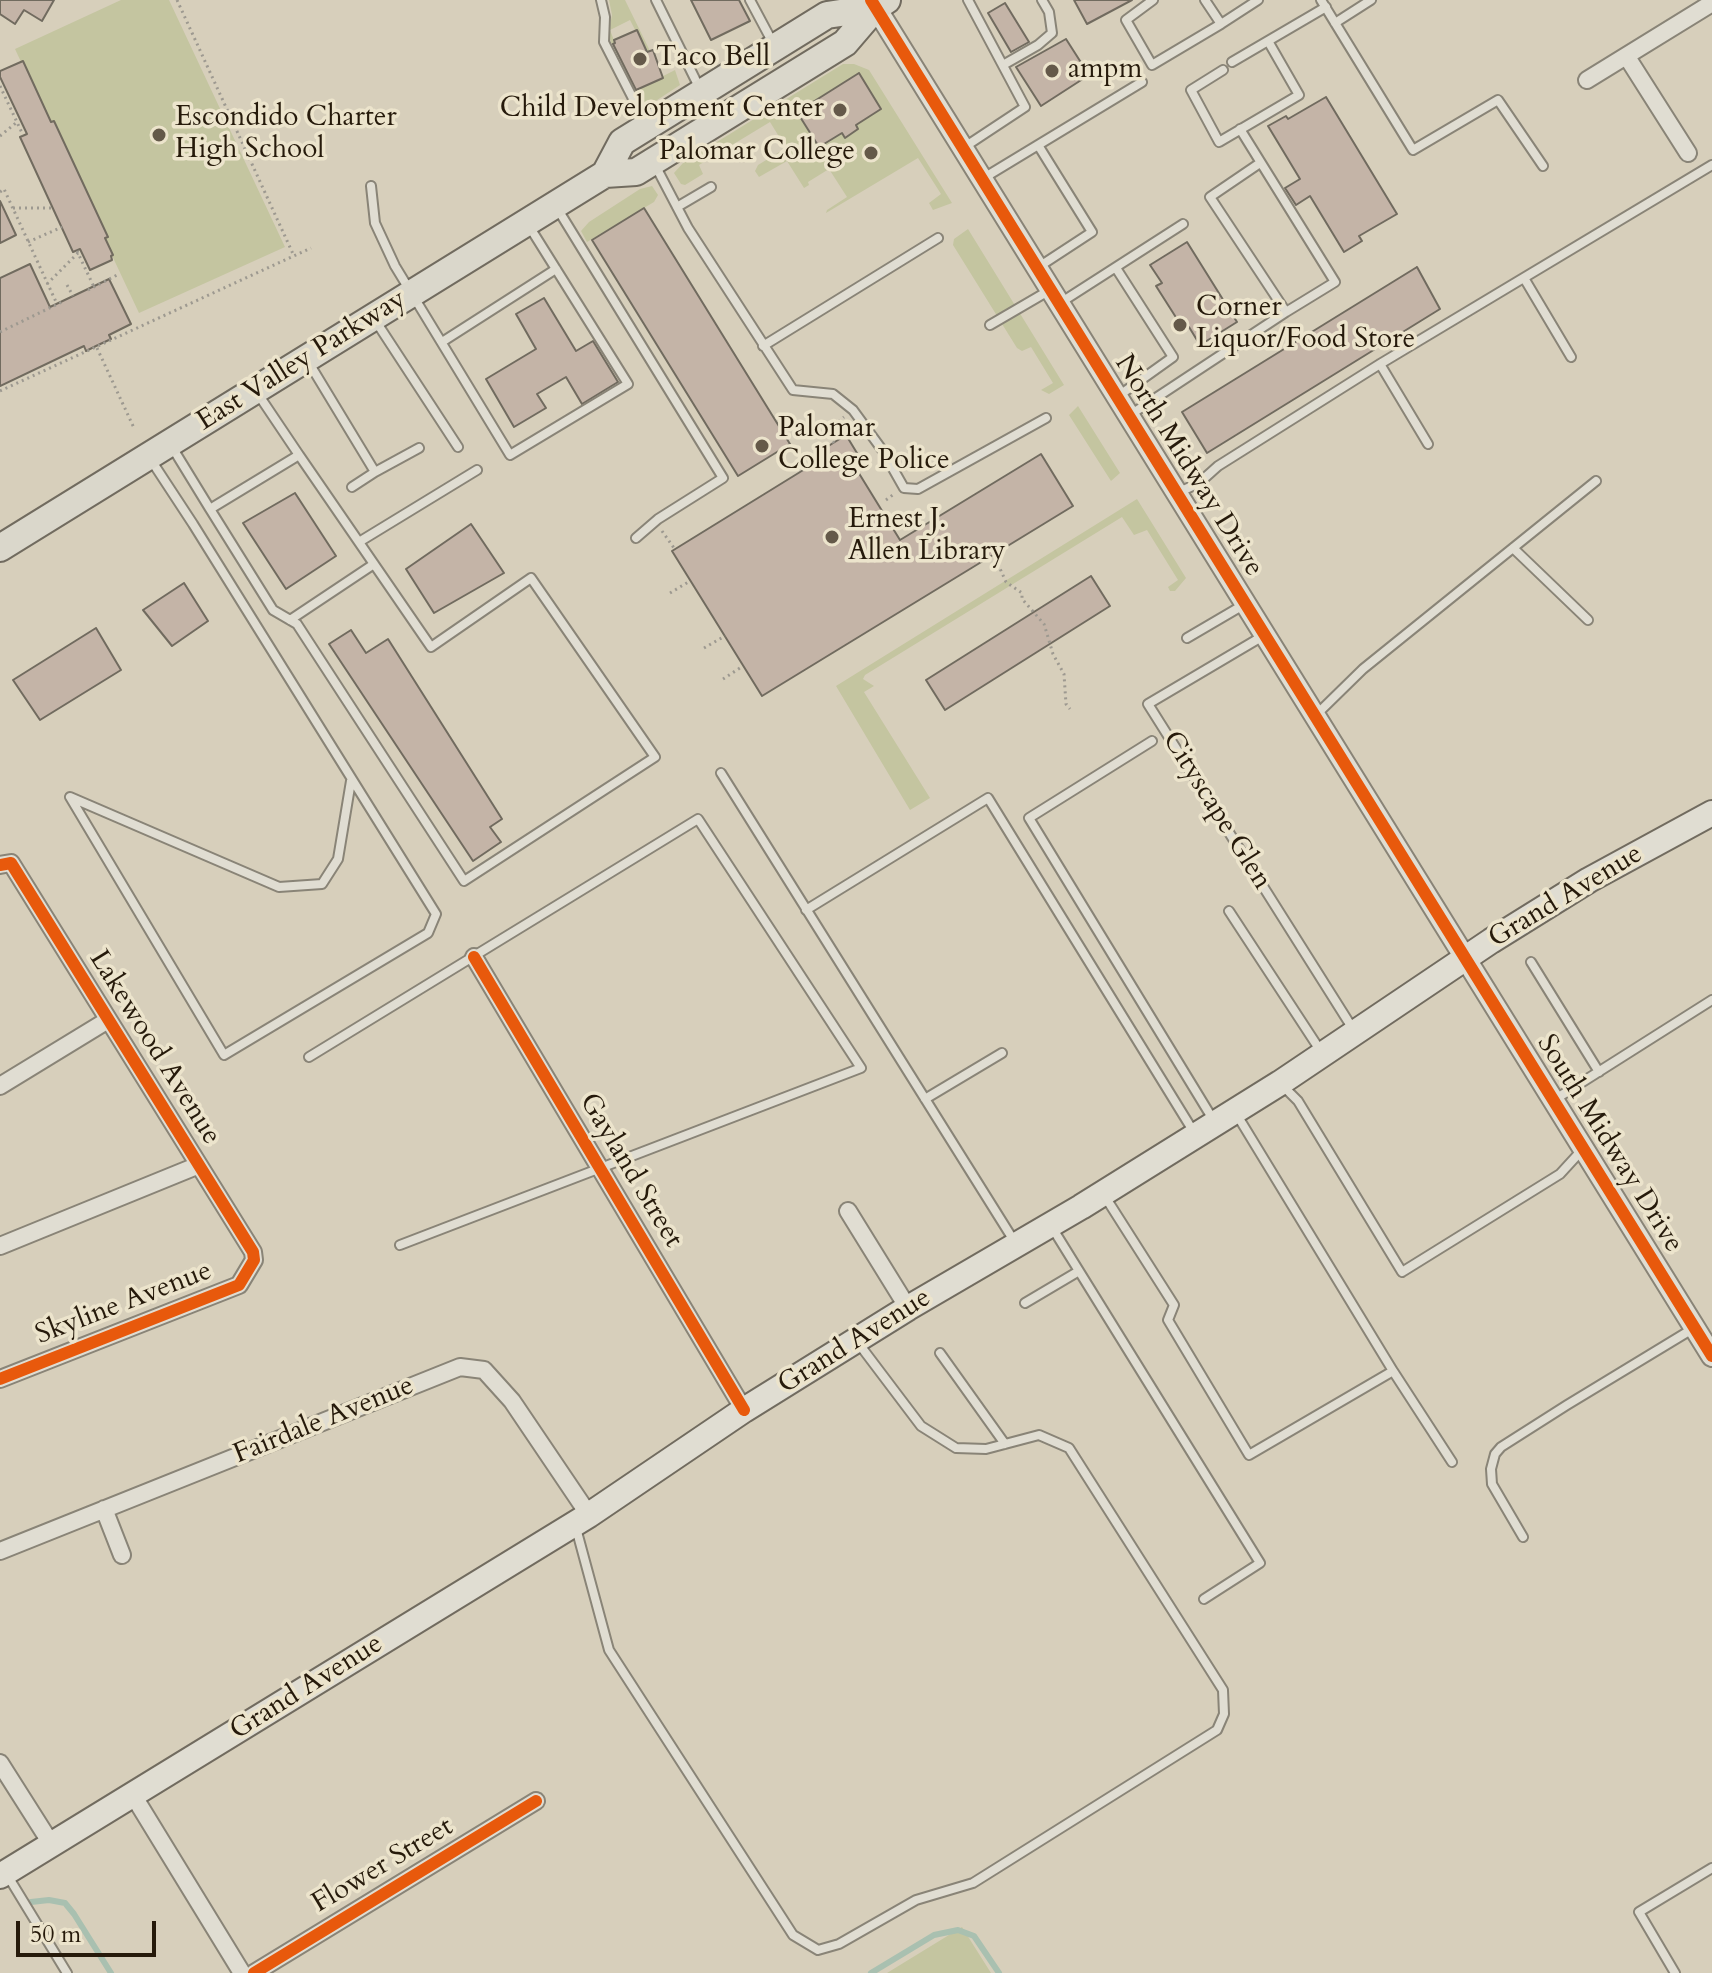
<!DOCTYPE html>
<html>
<head>
<meta charset="utf-8">
<style>
	body { margin:0 }
	#map { position:relative; width:1712px; height:1973px; overflow:hidden; background:#d7cfbb; font-family:Cardo,serif }
	canvas { display:block }
	.scale { position:absolute; left:16px; top:1921px; width:140px; height:36px; box-sizing:border-box; border:4px solid #261a0b; border-top:0; padding-left:10px; font-size:24px; line-height:28px; white-space:nowrap; color:#261a0b; -webkit-text-stroke:6px #ece4cc; paint-order:stroke }
</style>
</head>
<body>
<div id="map">
<canvas width="1712" height="1973"></canvas>
<div class="scale">50 m</div>
</div>
<script>
const g = document.querySelector('canvas').getContext('2d');
g.lineJoin = 'round';
function fill(path, color) {
  g.fillStyle = color;
  g.fill(path, 'evenodd');
}
function toPath(rows) {
  const path = new Path2D();
  for (const r of rows) {
    path.moveTo(r[0], r[1]);
    for (let i = 2; i < r.length; i += 2) path.lineTo(r[i], r[i + 1]);
  }
  return path;
}
function strokePath(path, color, width, dash) {
  g.strokeStyle = color;
  g.lineWidth = width;
  g.lineCap = dash ? 'butt' : 'round';
  g.setLineDash(dash || []);
  g.stroke(path);
}
function drawText(font, color, halo, rows, align = 'center') {
  g.font = font + ' Cardo,serif';
  g.lineWidth = 7;
  g.setLineDash([]);
  g.textBaseline = 'middle';
  g.strokeStyle = halo;
  g.fillStyle = color;
  for (const [text, x, y, turn = 0] of rows) {
    g.save();
    g.translate(x, y);
    g.rotate((+turn || 0) * Math.PI / 180);
    g.textAlign = isNaN(turn) ? turn : align;
    if (halo) g.strokeText(text, 0, 0);
    g.fillText(text, 0, 0);
    g.restore();
  }
}
fill(toPath([
	[121,0,169,0,285,247,139,313,15,49],
	[609,0,625,0,650,51,647,53,630,20,610,30,615,43,612,45,608,34,612,15],
	[843,64,854,64,869,70,952,203,933,210,929,203,941,194,918,158,826,213,827,210,847,197,829,169,808,182,809,185,804,188,787,161,759,177,755,171,758,165,786,148,770,122,699,165,703,174,685,185,681,184,674,173,683,163],
	[858,74,856,125,858,129,845,137,842,133,819,147,797,111],
	[675,70,680,85,645,108,635,95,627,77,629,76,636,90],
	[652,186,658,195,654,202,587,242,581,231,589,222,640,189],
	[968,229,1064,385,1049,394,1041,390,1053,383,1031,347,1022,351,1017,348,953,245,954,239],
	[1078,406,1120,473,1111,481,1069,415],
	[1137,499,1186,578,1175,591,1170,591,1168,587,1178,580,1147,530,1134,535,1122,517,865,675,863,679,874,686,864,692,930,798,910,810,836,686],
	[962,1927,991,1973,887,1973]
]), '#c4c5a0');
strokePath(toPath([
	[31,1902,49,1900,65,1903,74,1914,111,1973],
	[871,1973,934,1935,958,1930,974,1936,999,1973]
]), '#a9c0b0', 6);
const building = toPath([
	[0,0,54,0,42,21,24,10,15,24,0,14,0,0],
	[691,0,739,0,750,21,711,40,691,0],
	[1074,0,1132,0,1087,24,1074,0],
	[1005,3,1029,42,1011,52,988,13,1005,3],
	[637,30,647,52,653,50,663,78,636,90,613,44,615,43,614,40,637,30],
	[1066,39,1089,75,1041,106,1016,67,1066,39],
	[23,61,51,122,54,121,108,237,105,238,113,255,111,256,112,260,90,270,80,249,73,252,20,137,27,134,0,77,0,71,23,61],
	[859,73,881,109,856,125,858,129,845,138,842,133,819,147,797,112,859,73],
	[1326,97,1397,214,1359,236,1362,241,1344,252,1310,196,1296,205,1285,188,1300,179,1268,126,1286,116,1288,119,1326,97],
	[0,201,16,235,0,243,0,201],
	[644,208,790,444,738,476,592,240,644,208],
	[1187,242,1237,322,1200,345,1189,327,1184,330,1156,286,1162,283,1150,265,1187,242],
	[30,264,50,307,109,279,131,324,109,335,111,339,96,346,86,351,84,346,0,386,0,278,30,264],
	[1417,267,1440,309,1207,453,1182,412,1417,267],
	[544,298,576,351,593,341,618,382,582,404,566,377,537,394,546,408,514,427,486,379,536,349,516,314,544,298],
	[846,435,860,458,852,462,900,540,1041,454,1073,506,762,696,672,551,826,456,822,450,846,435],
	[295,493,336,556,286,589,243,523,295,493],
	[471,524,504,573,434,613,406,569,471,524],
	[1091,576,1110,606,945,710,926,680,1091,576],
	[184,583,208,621,172,646,143,610,184,583],
	[96,628,121,670,40,720,13,680,96,628],
	[351,630,366,653,388,639,502,819,490,827,501,842,473,861,329,644,351,630]
]);
fill(building, '#c4b4a7');
strokePath(building, '#716b5f', 2);
const service = toPath([
	[601,0,605,17,604,42,646,124],
	[656,0,700,89],
	[750,0,774,45],
	[1153,0,1126,20,1152,65,1221,24],
	[1205,0,1221,24,1258,0],
	[1321,0,1413,150,1498,100,1543,166],
	[1335,23,1371,0],
	[1232,62,1326,7],
	[1003,65,1038,45,1052,33,1049,12,1042,0],
	[1223,70,1191,90,1219,142,1299,95,1268,41],
	[1240,129,1335,282,1286,312,1210,197,1260,163],
	[963,148,1025,107,968,0],
	[655,165,688,228,793,390,833,394,853,410,883,451,904,488,918,489,1046,418],
	[982,179,1142,82],
	[371,186,375,223,395,266,510,455,628,384,529,226],
	[677,207,711,187],
	[557,208,723,478,658,519,636,538],
	[1037,268,1092,232,1038,145],
	[1116,268,1173,357,1117,397],
	[1524,278,1571,357],
	[1060,303,1183,224],
	[375,320,458,447],
	[990,325,1050,290],
	[442,342,556,269],
	[763,346,938,238],
	[309,363,375,472,352,487],
	[1380,364,1428,444],
	[1130,415,1286,312],
	[172,447,210,509,299,455,258,394],
	[151,460,193,524,436,914,428,933,224,1055,70,797,279,887,322,884,338,859,351,781],
	[375,472,419,448],
	[1177,493,1199,483,1218,466,1380,364,1712,165],
	[210,509,273,610,297,624,464,881,655,757,531,578,431,647,299,455],
	[359,542,477,470],
	[1513,548,1588,620],
	[290,620,374,564],
	[1263,636,1148,704,1353,1029],
	[1187,638,1245,604],
	[1316,715,1363,669,1596,481],
	[1152,741,1029,818,1214,1121],
	[721,773,1016,1244],
	[806,910,988,798,1195,1134],
	[1229,911,1320,1050],
	[1531,962,1599,1072],
	[309,1057,698,819,861,1068,400,1245],
	[1283,1086,1298,1101,1402,1272,1560,1174,1582,1150],
	[925,1099,1002,1053],
	[1554,1100,1712,1000],
	[1104,1195,1174,1305,1168,1320,1249,1455,1393,1371,1237,1115],
	[1053,1229,1260,1563,1204,1599],
	[1025,1303,1079,1271],
	[940,1353,1005,1444],
	[1393,1371,1452,1462],
	[576,1528,609,1650,793,1935,818,1950,839,1944,916,1900,973,1883,1217,1730,1224,1714,1223,1690,1069,1448,1039,1435,986,1449,956,1448,921,1426,859,1344],
	[1523,1537,1492,1484,1491,1469,1495,1454,1501,1447,1567,1405,1694,1328],
	[6,1873,67,1973],
	[1675,1973,1639,1912,1712,1868]
]);
const minor = toPath([
	[1627,57,1688,153],
	[1587,80,1712,3],
	[0,865,11,863,253,1252,254,1260,239,1285,0,1379],
	[474,957,744,1410],
	[0,1086,108,1020],
	[848,1211,908,1308],
	[0,1246,199,1165],
	[104,1509,122,1555],
	[0,1551,460,1367,484,1370,512,1401,589,1515],
	[0,1763,52,1845],
	[133,1795,242,1973],
	[254,1973,536,1801]
]);
const tertiary = toPath([
	[871,0,1712,1356]
]);
const secondary = toPath([
	[0,1876,589,1515,744,1410,908,1308,1081,1207,1280,1083,1491,941,1589,880,1712,813]
]);
const primary = toPath([
	[605,174,622,142,827,15,875,8],
	[0,548,605,174,636,172,845,43,875,8,887,0]
]);
strokePath(service, '#898477', 12);
strokePath(minor, '#898477', 20);
strokePath(tertiary, '#898477', 24);
strokePath(secondary, '#716b5f', 28);
strokePath(primary, '#716b5f', 30);
strokePath(toPath([
	[177,0,294,256],
	[0,86,23,135],
	[0,136,17,122],
	[0,192,4,189,57,304],
	[13,208,53,208],
	[28,242,62,227],
	[77,251,94,287],
	[47,284,78,253],
	[67,285,73,296],
	[88,290,119,274],
	[0,332,62,302],
	[97,348,134,428],
	[0,391,311,248],
	[834,443,826,432,844,417],
	[886,500,894,494],
	[662,531,674,548],
	[993,553,1006,582,1022,593,1022,599,1044,624,1053,654,1064,674,1066,704,1070,709],
	[670,593,690,581],
	[704,648,725,636],
	[723,679,743,666]
]), '#9d9990', 3, [2, 4]);
strokePath(service, '#e0ddd2', 8);
strokePath(minor, '#e0ddd2', 16);
strokePath(tertiary, '#e0ddd2', 20);
strokePath(secondary, '#e0ddd2', 24);
strokePath(primary, '#dad7cb', 26);
strokePath(toPath([
	[871,0,1712,1356],
	[0,865,11,863,253,1252,254,1260,239,1285,0,1379],
	[474,957,744,1410],
	[254,1973,536,1801]
]), '#e8590c', 12);
for (const [x, y, r, color] of [
	[640,59,8,"#645949"],
	[1052,71,8,"#645949"],
	[840,110,8,"#645949"],
	[159,135,8,"#645949"],
	[871,153,8,"#645949"],
	[1180,325,8,"#645949"],
	[762,446,8,"#645949"],
	[832,537,8,"#645949"]
]) {
  const dot = new Path2D();
  dot.arc(x, y, r, 0, 2 * Math.PI);
  g.fillStyle = color;
  g.fill(dot);
  strokePath(dot, '#ece4cc', 3);
}
drawText('28px', '#261a0b', '#ece4cc', [
	["Taco Bell",656,59],
	["ampm",1068,71],
	["Child Development Center",824,110,"right"],
	["Escondido Charter",175,119],
	["High School",175,151],
	["Palomar College",855,153,"right"],
	["Corner",1196,309],
	["Liquor/Food Store",1196,341],
	["Palomar",778,430],
	["College Police",778,462],
	["Ernest J.",848,521],
	["Allen Library",848,553]
], 'left');
drawText('28px', '#261a0b', '#ece4cc', [
	["East Valley Parkway",302,361,-32],
	["North Midway Drive",1188,466,58],
	["Cityscape Glen",1216,811,58],
	["Grand Avenue",1566,897,-31],
	["Lakewood Avenue",154,1048,58],
	["South Midway Drive",1609,1144,58],
	["Gayland Street",630,1171,59],
	["Skyline Avenue",124,1304,-21],
	["Grand Avenue",855,1342,-32],
	["Fairdale Avenue",324,1421,-22],
	["Grand Avenue",307,1688,-32],
	["Flower Street",383,1866,-31]
]);
</script>
</body>
</html>
